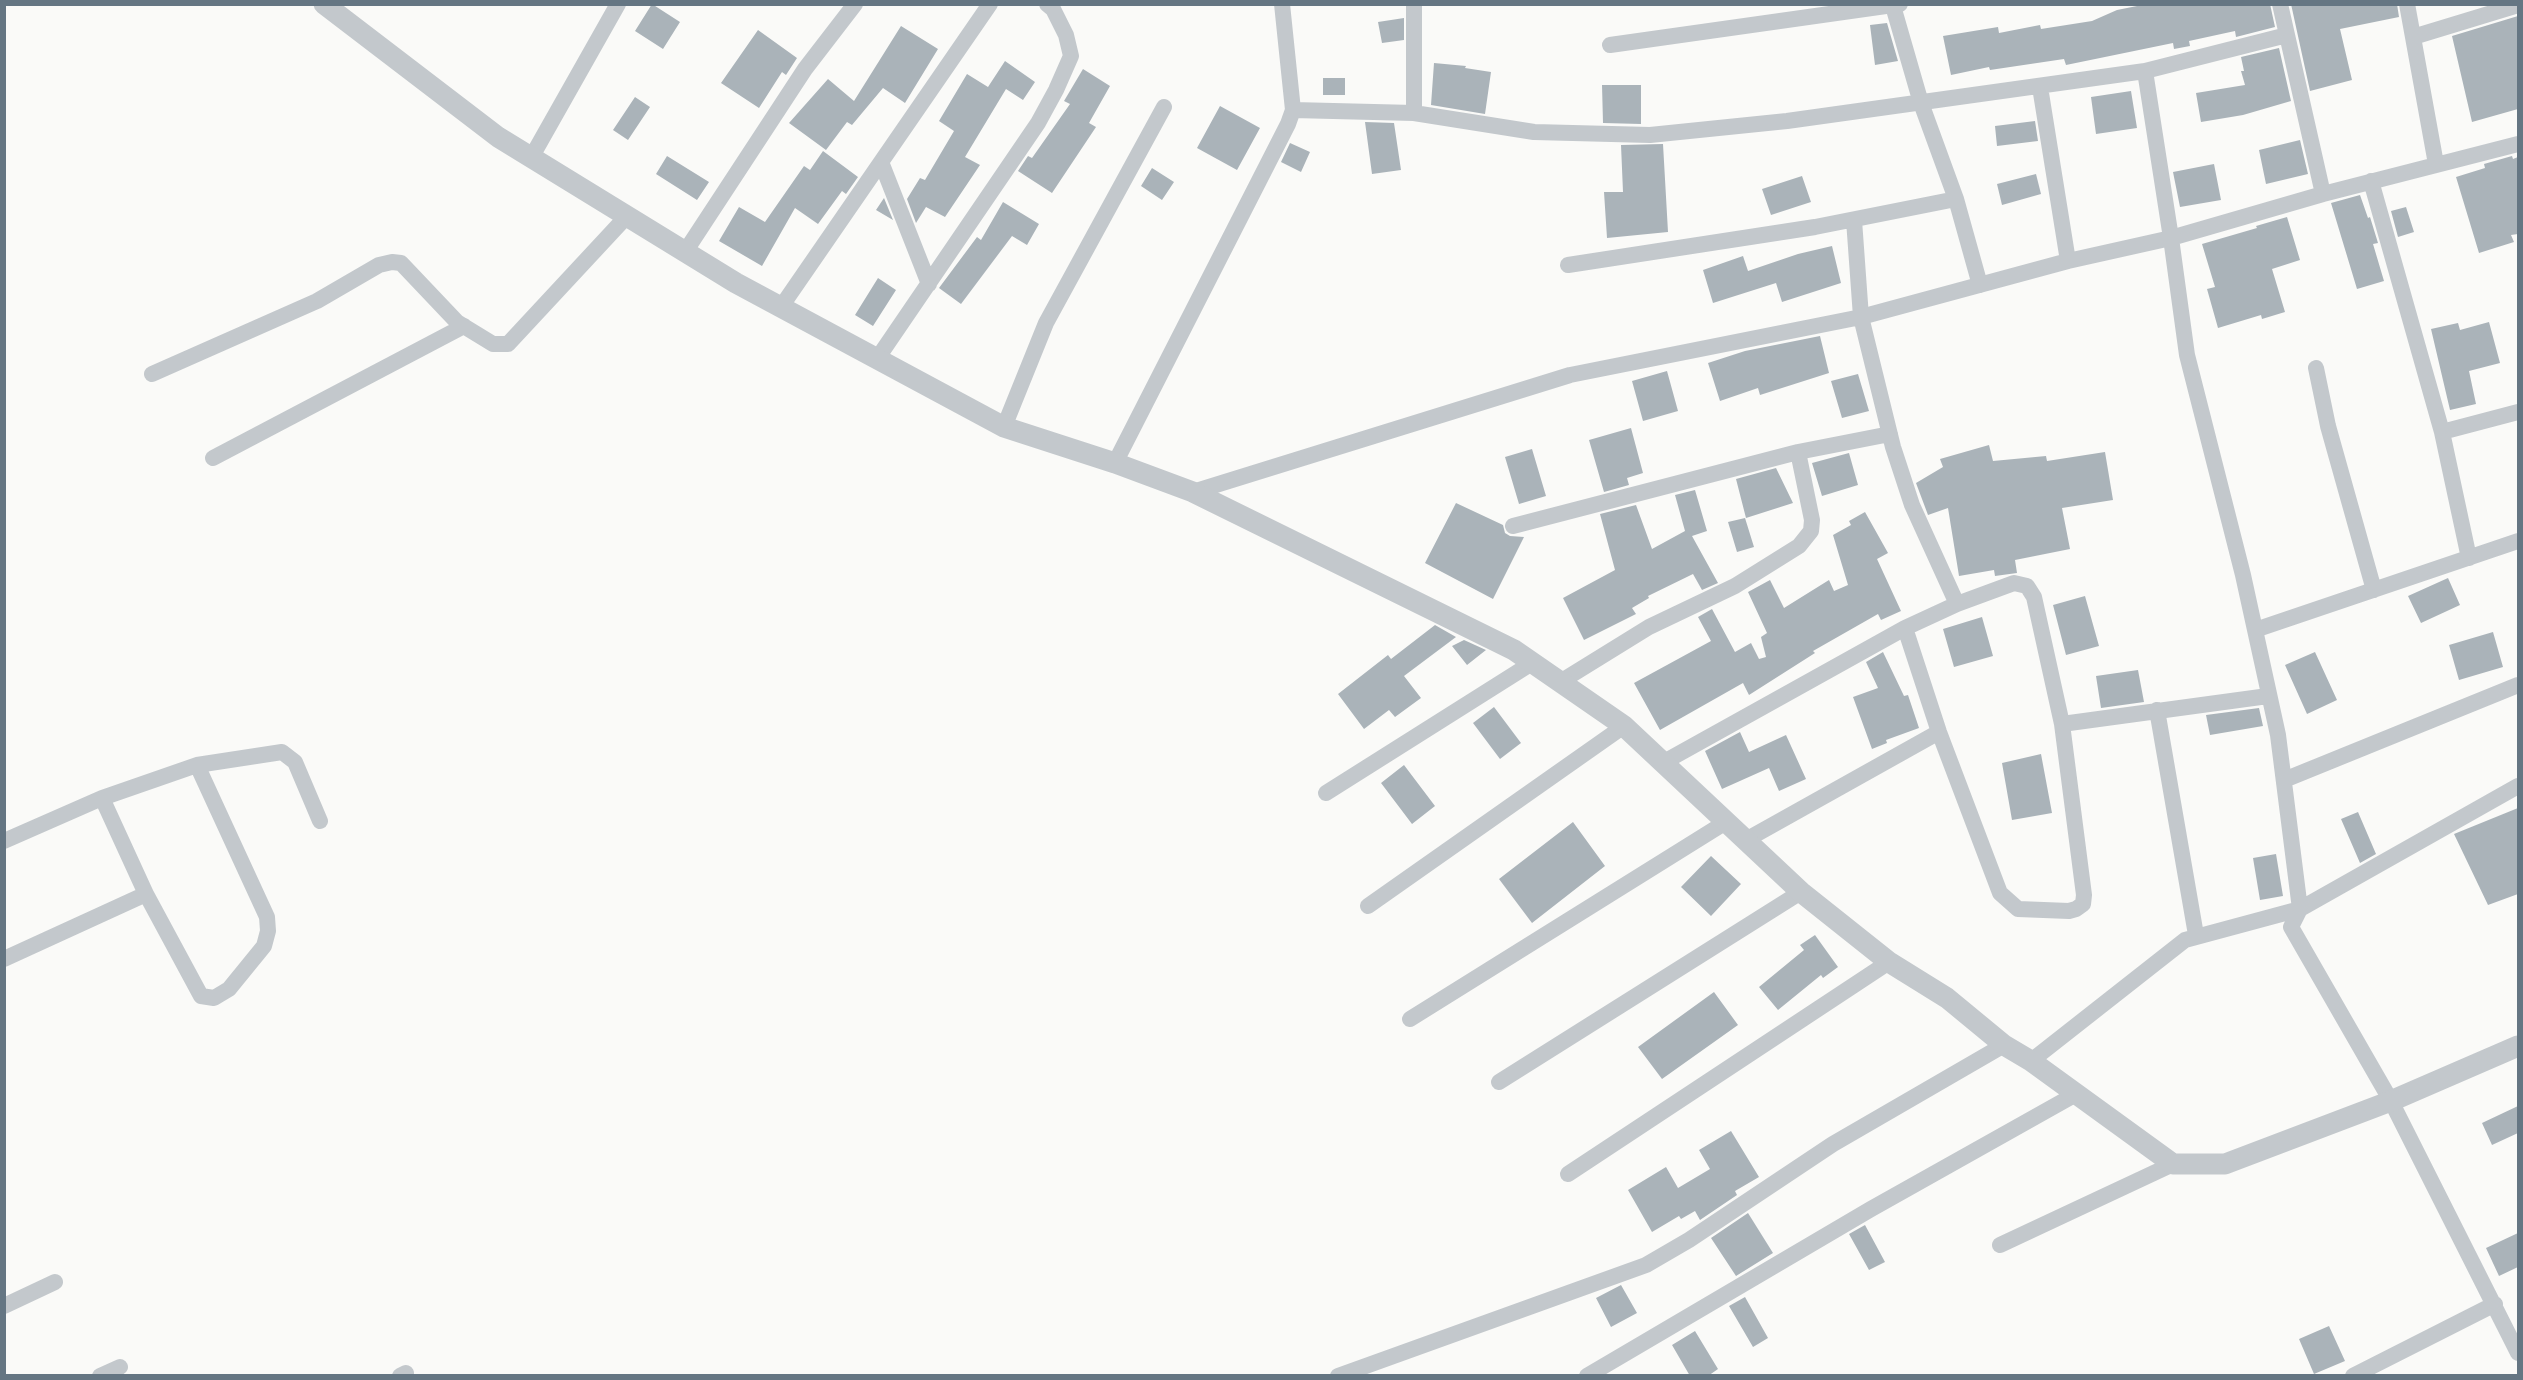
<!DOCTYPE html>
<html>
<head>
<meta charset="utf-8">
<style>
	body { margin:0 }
	#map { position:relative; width:2523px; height:1380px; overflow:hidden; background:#fafaf8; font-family:"Varela Round",sans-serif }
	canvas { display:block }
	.frame { position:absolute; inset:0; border:6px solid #657683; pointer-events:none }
</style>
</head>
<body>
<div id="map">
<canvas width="2523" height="1380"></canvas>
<div class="frame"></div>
</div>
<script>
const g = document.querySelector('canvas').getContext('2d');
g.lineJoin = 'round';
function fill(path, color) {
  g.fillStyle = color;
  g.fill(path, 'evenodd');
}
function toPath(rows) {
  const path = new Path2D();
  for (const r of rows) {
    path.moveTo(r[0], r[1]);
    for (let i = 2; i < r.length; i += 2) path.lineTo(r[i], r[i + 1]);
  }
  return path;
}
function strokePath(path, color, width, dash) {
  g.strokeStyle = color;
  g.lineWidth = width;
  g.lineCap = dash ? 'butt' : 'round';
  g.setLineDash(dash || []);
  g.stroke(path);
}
fill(toPath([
	[652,4,680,22,663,49,635,31],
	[2147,4,2270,4,2275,27,2236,37,2235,31,2189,41,2190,46,2174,49,2173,43,2066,65,2064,59,1990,70,1989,67,1951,75,1943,36,1998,27,1999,33,2040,25,2041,29,2092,21,2117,10],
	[2291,4,2397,4,2399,17,2340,29,2352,80,2310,91],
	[2518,16,2518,109,2472,122,2452,36],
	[1404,18,1404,40,1382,43,1378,22],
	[1887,23,1898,61,1875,65,1870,25],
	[901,26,938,49,905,103,883,88,852,125,847,122,826,150,789,123,828,79,854,101],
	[758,30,797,58,786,75,782,72,759,108,721,83],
	[2279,48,2291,101,2243,115,2201,122,2196,93,2245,85,2241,71,2244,71,2241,57],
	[1005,61,1035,82,1023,100,1006,89,965,157,980,165,945,217,926,207,916,223,907,199,920,178,925,180,954,131,939,121,967,74,988,87],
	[1434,63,1466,66,1465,68,1491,72,1485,114,1431,105],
	[1083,69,1110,86,1089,123,1096,127,1052,193,1018,171,1028,156,1032,158,1070,104,1064,101],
	[1323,78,1345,78,1345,95,1323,95],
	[1602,85,1641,85,1641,124,1603,123],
	[2131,91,2137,128,2096,134,2091,97],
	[635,97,650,107,628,140,613,130],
	[1220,106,1260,128,1237,170,1197,148],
	[2035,121,2038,141,1997,146,1995,126],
	[1365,122,1394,123,1401,170,1372,174],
	[2300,140,2308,174,2266,184,2259,150],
	[1290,143,1310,152,1301,172,1281,162],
	[1663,144,1668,232,1607,238,1604,192,1623,192,1621,145],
	[823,151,858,177,846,194,842,191,818,224,795,208,762,266,719,241,739,207,765,222,804,166,810,170],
	[667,156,709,182,697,200,656,174],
	[2512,156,2513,159,2518,157,2518,234,2511,235,2514,242,2479,253,2456,177,2485,168,2484,164],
	[2214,164,2221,200,2180,207,2173,172],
	[1152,168,1174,182,1162,200,1141,186],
	[2036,174,2041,194,2002,205,1997,184],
	[1802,176,1811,202,1771,215,1762,189],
	[2360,195,2368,218,2370,217,2378,243,2373,244,2384,281,2357,289,2331,203],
	[884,198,893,220,876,210],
	[1003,202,1039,224,1027,245,1012,236,961,304,939,288,977,237,981,240],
	[2406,207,2414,232,2398,237,2391,211],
	[2287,217,2300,260,2272,269,2285,312,2262,319,2261,315,2218,328,2207,289,2215,287,2202,244,2257,228,2256,226],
	[1832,246,1841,283,1782,302,1776,283,1713,303,1703,270,1743,256,1748,271,1798,254],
	[878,278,896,290,873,326,855,315],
	[2489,322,2500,363,2469,371,2476,404,2450,410,2431,329,2458,323,2460,330],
	[1820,336,1829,373,1760,395,1758,388,1720,401,1708,363,1745,351],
	[1667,371,1678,411,1643,421,1632,381],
	[1858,374,1869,411,1842,418,1831,381],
	[1631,428,1643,473,1627,478,1629,485,1604,492,1589,440],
	[1989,445,1993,461,2046,456,2047,461,2105,452,2113,500,2062,508,2070,549,2015,560,2017,573,1995,576,1994,570,1959,576,1948,508,1928,515,1916,483,1943,467,1940,459],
	[1532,449,1546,496,1519,504,1505,457],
	[1849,453,1858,485,1822,496,1812,463],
	[1776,468,1793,503,1746,518,1736,479],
	[1695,490,1707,531,1692,536,1718,583,1702,590,1693,574,1648,596,1649,598,1632,608,1636,614,1584,640,1563,598,1615,570,1600,514,1636,505,1652,549,1685,531,1675,495],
	[1456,503,1503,525,1505,533,1510,536,1524,537,1493,599,1425,563],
	[1865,512,1888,553,1877,559,1901,611,1881,620,1878,614,1813,651,1815,653,1749,695,1743,683,1660,730,1634,683,1711,641,1698,617,1712,609,1735,652,1751,643,1759,659,1766,657,1761,637,1767,633,1748,592,1770,580,1784,608,1829,580,1834,591,1848,585,1833,535,1851,525,1849,521],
	[1745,518,1754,547,1737,552,1728,522],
	[2448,578,2460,605,2421,623,2408,596],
	[2085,596,2099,646,2066,655,2053,605],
	[1982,617,1993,656,1954,667,1943,629],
	[1435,625,1456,637,1404,676,1421,698,1395,717,1389,710,1364,729,1338,694,1388,655,1391,659],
	[2493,632,2503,667,2459,680,2449,645],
	[1464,640,1486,650,1467,665,1452,646],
	[1883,652,1904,696,1908,695,1919,728,1886,740,1887,743,1872,749,1853,697,1878,688,1866,662],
	[2315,652,2337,700,2307,714,2285,665],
	[2138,670,2144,702,2101,708,2096,676],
	[1494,707,1521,743,1500,759,1473,723],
	[2259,708,2263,726,2210,735,2206,715],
	[1740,732,1749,752,1786,735,1806,779,1779,791,1769,768,1722,789,1705,751],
	[2041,754,2052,813,2012,820,2002,763],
	[1404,765,1435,806,1412,824,1381,783],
	[2518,808,2518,894,2488,905,2454,834],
	[2358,812,2376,854,2360,863,2341,819],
	[1573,822,1605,866,1532,923,1499,879],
	[2276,854,2283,896,2260,900,2253,858],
	[1711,856,1741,884,1711,916,1681,887],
	[1815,935,1838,967,1823,978,1821,975,1778,1010,1759,987,1804,950,1800,945],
	[1714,992,1738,1025,1662,1079,1638,1047],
	[2518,1106,2518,1133,2492,1145,2482,1123],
	[1731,1131,1759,1177,1735,1191,1737,1195,1700,1220,1695,1211,1681,1219,1679,1216,1652,1232,1628,1190,1666,1167,1678,1188,1710,1169,1699,1150],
	[1748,1213,1773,1253,1736,1276,1711,1238],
	[1865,1225,1885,1262,1869,1270,1849,1234],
	[2518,1233,2518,1267,2499,1276,2486,1248],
	[1621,1285,1637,1313,1611,1327,1596,1298],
	[1745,1297,1768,1338,1753,1347,1729,1306],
	[2329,1326,2345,1361,2314,1374,2299,1339],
	[1695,1331,1718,1369,1708,1376,1690,1376,1672,1345]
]), '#aab3b9');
strokePath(toPath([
	[2280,4,2323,194],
	[2407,4,2436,164],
	[1893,6,1921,103,1956,199,1980,285],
	[2413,37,2518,5],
	[1610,45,1900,4],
	[2145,71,2171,238,2187,355,2243,575,2278,735,2300,909,2291,927,2391,1101,2518,1353],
	[2040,87,2068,261],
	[1293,110,1414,113,1534,132,1650,135,1787,121,2145,71,2287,35],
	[1414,113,1414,4],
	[531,158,618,4],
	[881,162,929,284],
	[2371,181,2442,432,2469,558],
	[1854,220,1861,317,1893,447,1912,505,1957,604],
	[685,252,805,69,855,4],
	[1568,265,1815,227,1956,199],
	[781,307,990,4],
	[877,359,1038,123,1056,90,1071,56,1066,35,1053,9,1047,4],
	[2316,368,2328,426,2374,590],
	[152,374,317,301,379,265,392,262,401,263,457,322,493,344,508,344,627,216],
	[1004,427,1046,323,1164,107],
	[2442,432,2518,412],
	[213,458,464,326],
	[1115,463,1288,124,1293,110,1282,4],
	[1193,492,1570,375,1861,317,2068,261,2171,238,2323,194,2518,144],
	[1513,526,1798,452,1890,434],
	[2255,630,2518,541],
	[1560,682,1649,627,1735,586,1799,546,1811,531,1812,520,1798,452],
	[2157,710,2196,935],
	[2062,724,2268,696],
	[1664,762,1905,628,1957,604,2014,583,2027,586,2034,597,2062,724,2084,895,2083,904,2076,909,2069,911,2018,909,2000,893,1939,732,1905,628],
	[2284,780,2518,685],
	[1326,793,1532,663],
	[102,798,146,894,201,996,214,998,229,989,264,946,268,931,267,917,197,765],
	[4,841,102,798,197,765,282,752,295,762,320,821],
	[1744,841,1939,732],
	[1368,906,1624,726],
	[4,959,146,894],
	[1410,1019,1726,822],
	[2031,1061,2185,940,2300,909,2518,786],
	[1499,1082,1801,892],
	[1568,1174,1889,962],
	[2000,1245,2173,1164],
	[4,1306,55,1282],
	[100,1376,120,1367],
	[400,1376,406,1373],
	[1338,1376,1646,1265,1689,1240,1833,1144,2004,1045],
	[1587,1376,1871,1209,2076,1094],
	[2353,1376,2495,1304]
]), '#c3c8cc', 16);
strokePath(toPath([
	[324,4,498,137,736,283,1004,427,1115,463,1193,492,1514,650,1624,726,1801,892,1889,962,1947,998,2004,1045,2031,1061,2173,1164,2225,1164,2391,1101,2518,1046]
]), '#c3c8cc', 21);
</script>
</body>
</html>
